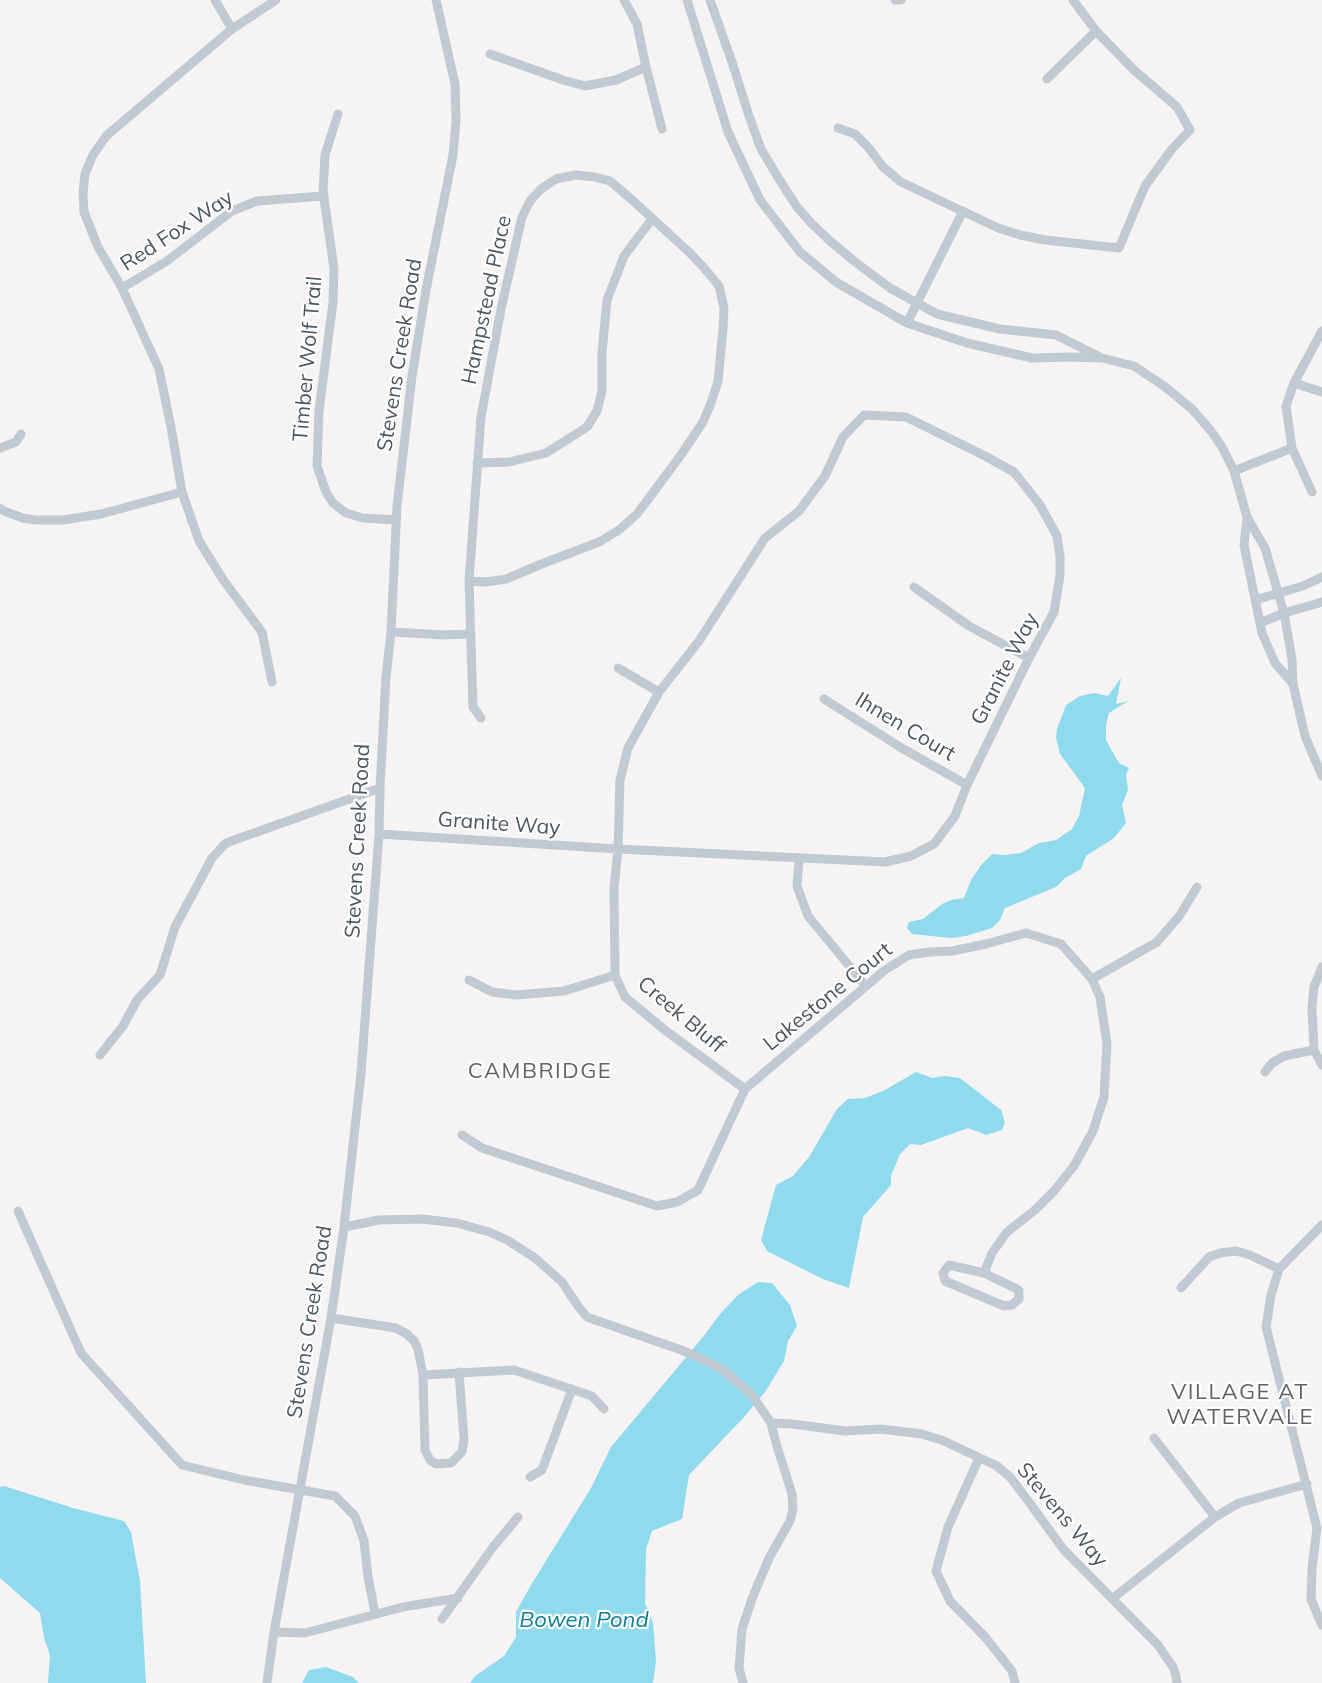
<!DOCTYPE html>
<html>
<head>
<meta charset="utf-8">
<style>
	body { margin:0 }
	canvas { display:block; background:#f5f3f3 }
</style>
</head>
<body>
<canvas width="1322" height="1683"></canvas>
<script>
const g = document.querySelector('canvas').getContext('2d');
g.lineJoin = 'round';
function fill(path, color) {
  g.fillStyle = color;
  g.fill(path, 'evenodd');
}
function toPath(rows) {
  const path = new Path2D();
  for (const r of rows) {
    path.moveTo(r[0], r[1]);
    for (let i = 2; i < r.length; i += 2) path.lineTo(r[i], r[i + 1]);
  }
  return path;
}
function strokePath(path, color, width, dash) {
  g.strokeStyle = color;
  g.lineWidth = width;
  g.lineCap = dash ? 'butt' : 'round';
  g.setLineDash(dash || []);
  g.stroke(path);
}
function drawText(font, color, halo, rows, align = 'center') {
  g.font = font + ' Mulish,sans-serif';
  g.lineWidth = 4.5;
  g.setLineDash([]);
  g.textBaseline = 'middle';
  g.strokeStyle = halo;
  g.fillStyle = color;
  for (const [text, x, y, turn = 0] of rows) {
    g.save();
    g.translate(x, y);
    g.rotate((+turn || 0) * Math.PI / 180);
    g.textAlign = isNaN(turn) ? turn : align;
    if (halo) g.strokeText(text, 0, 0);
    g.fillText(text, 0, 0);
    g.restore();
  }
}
fill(toPath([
	[1121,678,1116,704,1128,701,1109,713,1106,725,1106,740,1112,751,1119,763,1129,768,1126,774,1128,790,1122,805,1126,823,1114,838,1086,856,1081,869,1065,878,1056,887,1005,908,1000,920,992,928,966,936,951,938,912,934,907,928,909,922,923,919,942,904,951,900,964,898,971,880,981,865,992,854,1005,855,1021,853,1039,843,1056,840,1072,829,1079,816,1085,788,1060,754,1056,738,1057,729,1066,705,1080,696,1094,693,1108,696],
	[916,1072,932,1078,944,1076,960,1078,1001,1110,1005,1122,1002,1130,986,1135,968,1128,921,1145,910,1144,900,1154,891,1176,891,1185,863,1217,849,1288,823,1279,767,1251,761,1240,776,1185,793,1176,809,1157,837,1109,848,1099,865,1098,883,1091],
	[758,1282,772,1283,790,1305,797,1326,788,1341,784,1361,765,1392,745,1416,689,1475,682,1519,652,1531,646,1549,645,1603,653,1623,656,1661,653,1683,470,1683,475,1676,504,1656,516,1637,516,1612,531,1585,591,1488,611,1447,703,1337,721,1313,738,1295],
	[4,1486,73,1508,124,1521,131,1532,140,1581,146,1683,48,1683,50,1655,44,1638,40,1613,0,1578,0,1487],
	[326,1667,353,1677,359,1683,302,1683,309,1670]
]), '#90daee');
strokePath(toPath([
	[215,0,232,29],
	[624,0,637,24,646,67,662,129],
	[687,0,728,132,760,200,800,252,836,282,907,323,967,343,1032,358,1069,357,1102,358,1134,366,1164,386,1192,409,1211,431,1222,447,1234,471,1247,517,1265,548,1284,613,1292,659,1293,684,1305,736,1322,776],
	[710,0,732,62,749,116,761,149,779,179,797,207,812,224,829,240,854,261,890,288,937,314,1000,329,1056,335,1100,357],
	[895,0,901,0],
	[490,54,563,80,585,86,616,80,646,67],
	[1047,79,1096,31],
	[338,114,325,155,323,191,334,269,333,302,319,411,317,466,326,492,333,503,346,513,363,518,396,520],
	[838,128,855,134,868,147,883,167,901,182,998,228,1020,235,1045,240,1119,248,1145,186,1172,149,1190,130,1177,107,1134,70,1096,31,1073,0],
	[122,288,167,261,232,211,257,201,324,196],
	[907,323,963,211],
	[1294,383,1322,392],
	[0,448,16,442,21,434],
	[477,463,509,462,546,453,587,427,597,411,602,391,602,353,607,300,624,256,652,219],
	[1234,471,1292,448],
	[1312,492,1292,448,1286,406,1294,383,1322,331],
	[0,508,4,511,23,518,35,520,63,520,101,514,182,492],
	[1247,518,1244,545,1262,633,1275,663,1293,684],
	[469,581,486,582,506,579,544,563,599,542,619,530,637,514,681,455,703,422,711,403,718,381,723,329,724,308,719,286,705,269,690,253,630,198,610,181,595,177,576,175,556,179,541,189,530,201,522,217,501,309,481,417,469,581,473,707,481,718],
	[914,587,969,626,1029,658],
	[1255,600,1303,586,1322,577],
	[1260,623,1284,613,1322,602],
	[391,632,443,635,470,634],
	[618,668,659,692],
	[272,682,262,632,224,581,199,541,182,492,171,427,159,369,122,288,98,247,84,212,83,193,85,174,93,155,106,136,232,29,276,0],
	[824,699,900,747,967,785],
	[379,834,618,849,885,862,911,856,934,844,955,816,967,785,1029,658,1054,612,1060,575,1060,556,1057,536,1040,505,1014,472,985,456,906,417,864,415,843,437,825,476,799,511,765,538,699,641,659,692,628,748,620,780,618,849,614,888,615,975,625,997,666,1031,745,1089],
	[799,859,797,886,808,916,865,985],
	[1322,967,1314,987,1312,1008,1314,1050,1322,1065],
	[1092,979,1157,942,1180,915,1197,887],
	[469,980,492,992,516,995,564,991,615,975],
	[100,1055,123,1026,137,1000,160,975,175,927,212,858,226,843,380,788],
	[1265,1072,1272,1063,1284,1056,1314,1050],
	[462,1135,482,1148,657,1206,677,1202,698,1190,745,1089,885,970,909,955,930,952,952,951,986,944,1026,933,1061,944,1092,979,1100,997,1107,1044,1104,1097,1093,1131,1074,1166,1054,1191,1035,1210,1007,1232,992,1253,984,1273,949,1265,943,1273,945,1281,1004,1306,1012,1305,1019,1299,1019,1290,984,1273],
	[18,1211,81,1353,182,1465,244,1480,335,1496,355,1516,364,1541,368,1577,375,1613],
	[1322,1225,1279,1269,1271,1295,1266,1327,1317,1528,1312,1568,1311,1599,1322,1625],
	[344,1227,379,1220,422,1219,457,1223,489,1232,507,1240,535,1258,562,1282,578,1306,587,1317,684,1351,706,1361,723,1370,752,1395,771,1423,776,1443,792,1494,793,1509,790,1521,769,1558,752,1599,742,1629,739,1668,743,1683],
	[1181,1288,1209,1257,1220,1253,1236,1251,1250,1255,1279,1269],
	[331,1318,396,1328,407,1334,414,1341,418,1349,423,1375,425,1450,430,1460,436,1464,451,1463,462,1452,464,1439,459,1372],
	[423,1375,514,1370,592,1396,604,1409],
	[771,1423,792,1424,845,1431,881,1429,922,1434,944,1441,997,1466,1010,1477,1026,1498,1064,1550,1158,1645,1173,1667,1176,1676,1177,1683],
	[1154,1438,1215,1517],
	[979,1458,948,1527,936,1571,950,1601,986,1638,1012,1671,1015,1683],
	[530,1477,542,1470,572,1389],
	[1112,1599,1215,1517,1239,1503,1307,1484],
	[442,1619,493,1547,518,1517],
	[274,1632,305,1633,403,1607,458,1598],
	[267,1683,274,1632,331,1318,344,1227,361,1073,379,834,380,788,386,677,391,632,397,506,412,376,426,290,453,155,456,121,455,84,436,0]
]), '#c1cad2', 9);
drawText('21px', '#4a5661', '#fff', [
	["Red Fox Way",177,231,-33],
	["Hampstead Place",487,300,-78],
	["Stevens Creek Road",400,355,-81],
	["Timber Wolf Trail",308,359,-85],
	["Granite Way",1005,669,-63],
	["Ihnen Court",905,727,31],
	["Granite Way",499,824,4],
	["Stevens Creek Road",358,841,-87],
	["Lakestone Court",828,997,-39],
	["Creek Bluff",681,1015,40],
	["Stevens Creek Road",310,1322,-81],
	["Stevens Way",1062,1515,50]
]);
g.letterSpacing = '1.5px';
drawText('22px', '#5f6368', '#fff', [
	["CAMBRIDGE",540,1071],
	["VILLAGE AT",1240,1392],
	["WATERVALE",1240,1417]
]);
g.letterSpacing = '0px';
drawText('italic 22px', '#0c7c9b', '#fff', [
	["Bowen Pond",584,1620]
]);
</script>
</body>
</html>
